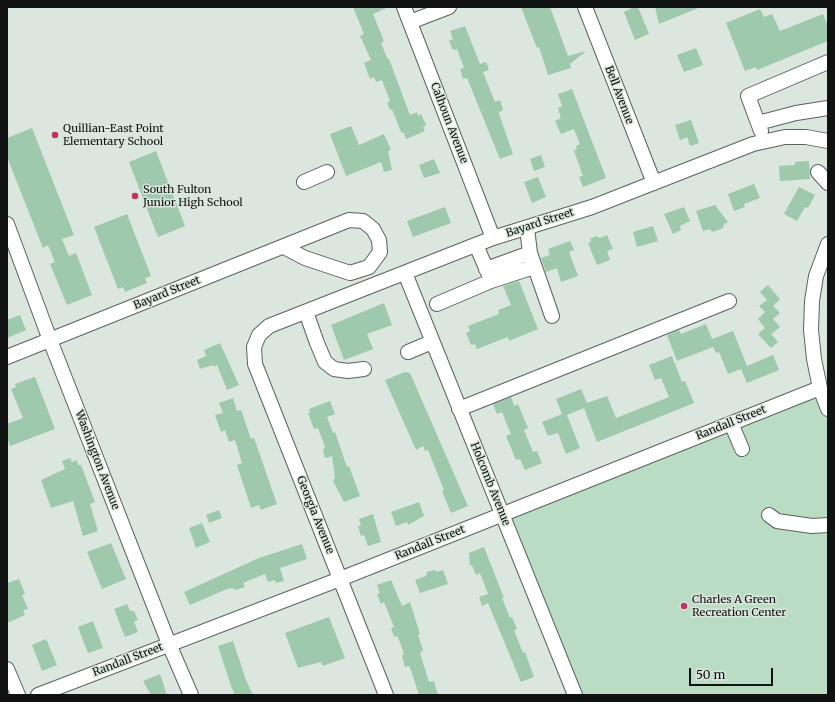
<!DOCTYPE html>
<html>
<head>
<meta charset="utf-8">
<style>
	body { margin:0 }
	#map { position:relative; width:835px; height:702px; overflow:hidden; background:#dbe6de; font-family:Merriweather,serif }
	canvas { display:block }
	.frame { position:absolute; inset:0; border:8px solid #0f1210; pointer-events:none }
	.scale { position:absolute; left:689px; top:668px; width:84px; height:18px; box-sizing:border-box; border:2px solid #0f1210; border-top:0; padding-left:5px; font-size:12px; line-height:14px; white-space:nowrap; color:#0f1210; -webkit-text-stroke:3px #dbe6de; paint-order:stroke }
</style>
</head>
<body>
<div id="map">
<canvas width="835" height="702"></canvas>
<div class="frame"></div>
<div class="scale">50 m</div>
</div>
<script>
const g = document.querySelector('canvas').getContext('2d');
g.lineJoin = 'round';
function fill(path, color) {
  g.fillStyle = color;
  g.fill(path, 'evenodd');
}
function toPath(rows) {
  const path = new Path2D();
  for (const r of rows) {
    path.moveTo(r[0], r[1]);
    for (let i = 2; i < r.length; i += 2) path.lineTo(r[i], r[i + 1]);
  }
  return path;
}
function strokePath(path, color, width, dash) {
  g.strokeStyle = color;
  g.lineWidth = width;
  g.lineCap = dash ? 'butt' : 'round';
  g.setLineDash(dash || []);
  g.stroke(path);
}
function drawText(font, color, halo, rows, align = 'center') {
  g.font = font + ' Merriweather,serif';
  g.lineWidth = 3;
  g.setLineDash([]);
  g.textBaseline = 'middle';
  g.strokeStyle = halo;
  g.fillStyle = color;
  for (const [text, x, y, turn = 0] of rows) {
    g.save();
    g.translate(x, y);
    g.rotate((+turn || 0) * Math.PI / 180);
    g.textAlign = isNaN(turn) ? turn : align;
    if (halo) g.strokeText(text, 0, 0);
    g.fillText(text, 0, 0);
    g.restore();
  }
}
fill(toPath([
	[822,389,828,407,828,695,572,695,509,517]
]), '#badcc5');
fill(toPath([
	[353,7,389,7,373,14,384,41,381,43,387,58,389,59,410,115,417,112,418,116,421,114,426,125,423,127,425,131,406,139,404,133,401,132,392,109,390,110,387,103,390,101,382,80,376,82,374,77,370,79,364,63,371,60,360,36,364,34],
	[521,7,550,7,568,56,586,51,570,64,571,68,548,75,539,47,537,48,531,33],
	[634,7,638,7,649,34,635,40,624,12],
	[655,7,701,7,659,24],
	[760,9,764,17,772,14,780,31,823,14,828,26,828,41,757,70,756,67,745,71,726,23],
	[465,26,480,64,486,62,489,70,483,72,495,102,500,100,503,110,499,112,499,114,513,154,500,159,467,78,463,79,460,69,464,68,457,49,453,50,449,41,453,39,450,31],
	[696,48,703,65,684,72,677,55],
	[572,89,606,178,583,187,579,177,583,176,574,151,577,149,576,146,580,144,574,129,561,134,555,121,561,118,558,108,562,106,558,94],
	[691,120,699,143,690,146,687,137,680,140,675,125],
	[351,126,359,145,384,134,391,150,388,151,392,170,384,172,381,162,346,176,330,134],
	[32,128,74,235,62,239,69,256,76,253,92,295,67,305,50,264,55,262,48,245,43,248,7,157,7,138],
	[156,151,185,226,158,237,129,162],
	[541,155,545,167,534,171,530,159],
	[434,159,440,173,424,178,419,165],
	[809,161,810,179,780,181,779,166,795,165,795,162],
	[538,177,546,197,532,203,524,182],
	[754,184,760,198,744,204,745,207,734,211,728,194],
	[799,187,815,195,808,208,805,207,797,221,784,214],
	[715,205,728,222,724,224,723,228,712,232,710,229,703,231,696,211],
	[445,207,451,223,413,237,407,221],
	[684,207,690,221,680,226,681,230,673,234,664,214],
	[127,214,151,276,145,278,147,283,125,292,123,287,118,289,94,227],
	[653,226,658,241,637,247,633,232],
	[607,235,613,249,607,251,610,260,597,265,588,243,591,242,590,239,596,236,600,238],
	[570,241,574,250,569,252,578,276,561,282,557,268,546,272,541,258,550,255,548,249],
	[519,281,538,329,509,341,508,337,477,349,475,344,471,345,466,333,470,331,468,326,499,314,498,310,511,305,503,286],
	[768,285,780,299,773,306,780,313,773,319,780,327,771,334,778,342,771,348,758,334,765,328,758,319,765,312,759,306,767,300,760,292],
	[384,303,392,325,367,334,373,349,344,360,331,325],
	[20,315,26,330,7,338,7,320],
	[706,324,712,339,733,331,747,366,773,355,779,370,747,383,741,369,728,374,719,352,716,353,713,347,677,361,667,335,679,330,681,334],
	[220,343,239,385,227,390,217,365,214,367,213,365,200,369,197,360,206,356,204,350],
	[672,356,682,382,685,381,694,403,597,442,584,408,567,415,580,448,566,454,558,433,548,436,542,422,562,414,556,399,581,389,587,403,607,396,616,418,669,397,661,378,655,380,649,365],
	[405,372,410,373,468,506,451,513,442,491,444,490,428,450,425,451,423,446,416,450,385,380],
	[35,377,55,429,10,446,7,438,7,424,23,418,11,389,16,387,15,384],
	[511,397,514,406,518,404,528,428,524,430,533,452,537,451,542,463,525,470,520,459,516,460,506,436,511,434,502,412,497,414,493,404],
	[233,398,237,411,241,410,251,439,254,438,277,504,261,510,259,505,251,508,237,465,242,463,235,440,229,442,225,430,221,432,215,415,223,413,219,403],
	[330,401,335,414,327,417,333,433,335,432,347,467,349,466,360,496,344,502,333,481,335,478,332,456,325,458,323,450,325,447,318,428,314,429,308,413,310,412,309,409],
	[70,458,72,462,77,460,78,465,81,465,95,502,90,504,98,531,83,536,73,501,51,508,41,480,65,469,62,461],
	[419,502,424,516,408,525,407,522,396,526,391,512],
	[219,510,222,518,209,523,206,515],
	[373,514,381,542,368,546,364,535,361,536,358,526,361,526,359,519],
	[202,523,210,542,196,548,189,528],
	[111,543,126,579,102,589,87,552],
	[302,544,307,559,280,568,284,581,276,583,275,580,268,582,265,574,243,583,245,587,236,590,233,588,227,589,190,605,184,592,259,558],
	[484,547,504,598,502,598,510,618,512,617,517,629,514,630,523,653,525,652,534,677,521,682,488,603,482,606,479,597,488,594,480,573,476,575,472,565,470,566,469,553],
	[435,570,436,572,443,570,448,584,420,593,415,580,426,576,427,572],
	[19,579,25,594,22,595,28,609,23,610,25,615,7,623,7,583],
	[391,580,402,606,410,602,420,634,418,635,423,650,420,653,429,682,434,681,438,695,419,695,412,673,409,666,405,667,402,656,404,654,399,640,397,636,394,637,391,628,394,627,384,602,381,604,377,594,380,593,377,585],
	[127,604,130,611,134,611,138,620,134,622,138,632,125,637,114,609],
	[329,617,345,658,323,666,321,662,298,668,285,633],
	[93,621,103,648,88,653,78,627],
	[46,639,57,665,42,671,32,645],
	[233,641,246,680,253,695,235,695,231,686,218,646],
	[160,674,167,695,151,695,143,681]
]), '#9ec9ac');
const minor = toPath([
	[404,7,493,238],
	[585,7,654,183],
	[410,22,449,7],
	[758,123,748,96,828,62],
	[761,131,758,123,796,113,828,108],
	[818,172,828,183],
	[304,182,327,172],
	[7,224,50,340,169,644,191,695],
	[527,228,530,253,552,316],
	[828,244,816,276,812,301,811,330,814,359,820,388,828,409],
	[476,245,490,277],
	[486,269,530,253],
	[405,273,575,695],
	[437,304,491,281,534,267],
	[306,312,317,343,325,362,334,369,348,371,364,369],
	[408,352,432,342],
	[7,357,349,220,363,221,373,229,379,240,380,252,369,267,350,273,305,258,284,247],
	[459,409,729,301],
	[731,423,742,449],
	[769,515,777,521,812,526,828,525],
	[7,669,18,695],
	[38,695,340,579,820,388],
	[386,695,255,364,254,347,259,335,269,326,493,238,592,207,753,144,785,137,806,137,828,141]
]);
strokePath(minor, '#59625c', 16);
strokePath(minor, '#fff', 14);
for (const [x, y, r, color] of [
	[55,135,4,"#c03262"],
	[135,196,4,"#c03262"],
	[684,606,4,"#c03262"]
]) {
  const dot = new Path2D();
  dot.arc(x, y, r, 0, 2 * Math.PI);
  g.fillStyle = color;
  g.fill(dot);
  strokePath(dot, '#dbe6de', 1.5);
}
drawText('11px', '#0f1210', '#dbe6de', [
	["Bell Avenue",619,95,69],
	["Calhoun Avenue",449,123,69],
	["Bayard Street",540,223,-18],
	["Bayard Street",167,293,-22],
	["Randall Street",731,423,-22],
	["Washington Avenue",97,460,69],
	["Holcomb Avenue",490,484,68],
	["Georgia Avenue",315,515,68],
	["Randall Street",430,543,-22],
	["Randall Street",128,660,-21]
]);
drawText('11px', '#0f1210', '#dbe6de', [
	["Quillian-East Point",63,129],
	["Elementary School",63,142],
	["South Fulton",143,190],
	["Junior High School",143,203],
	["Charles A Green",692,600],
	["Recreation Center",692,613]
], 'left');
</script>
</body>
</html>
